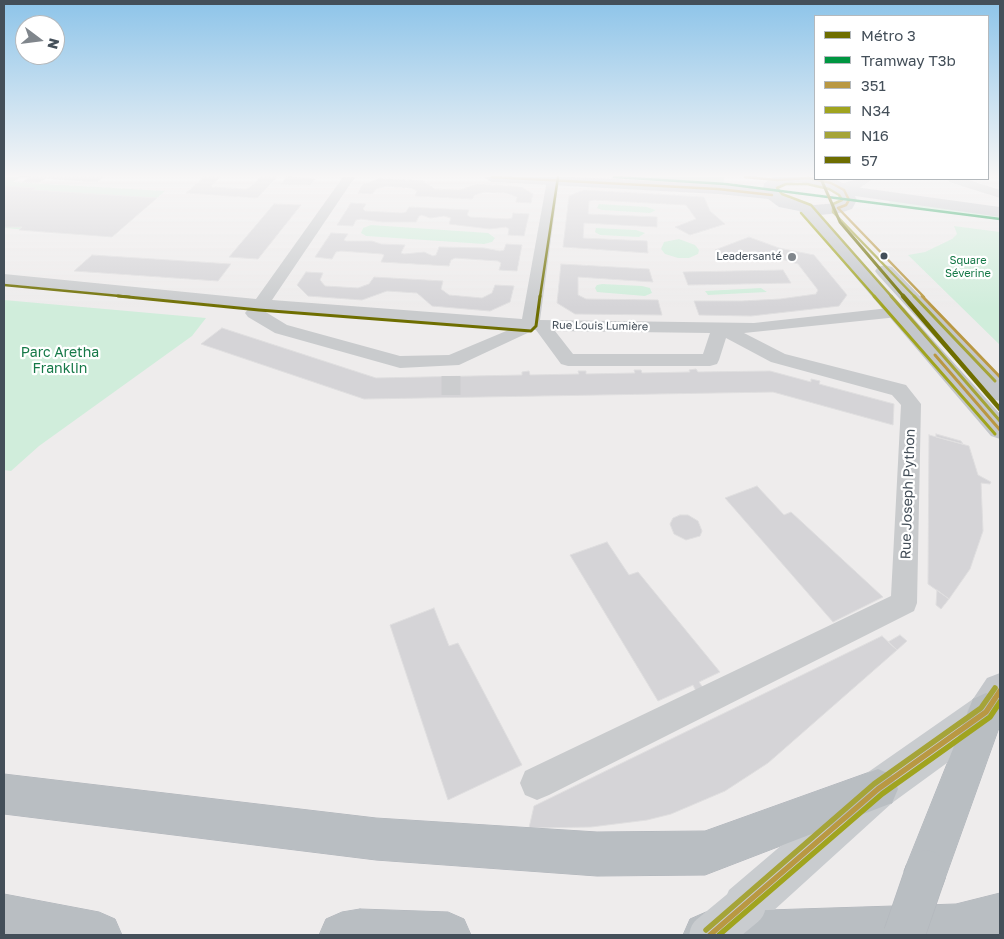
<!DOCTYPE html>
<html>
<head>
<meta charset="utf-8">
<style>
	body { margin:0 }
	#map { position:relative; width:1004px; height:939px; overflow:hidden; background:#eeecec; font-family:"Golos Text",sans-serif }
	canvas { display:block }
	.frame { position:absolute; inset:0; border:5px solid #444f59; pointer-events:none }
	.legend { position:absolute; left:814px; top:15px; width:175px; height:165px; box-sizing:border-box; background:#fff; border:1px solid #b4b9bd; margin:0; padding:6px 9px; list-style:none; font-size:15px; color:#444f59 }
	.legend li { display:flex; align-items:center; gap:10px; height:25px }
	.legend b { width:25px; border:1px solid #b4b9bd }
	.north { position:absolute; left:15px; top:15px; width:50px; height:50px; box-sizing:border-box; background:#fff; border:1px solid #b4b9bd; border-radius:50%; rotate:105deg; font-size:14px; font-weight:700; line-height:20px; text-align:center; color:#444f59 }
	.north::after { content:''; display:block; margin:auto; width:18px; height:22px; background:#80868c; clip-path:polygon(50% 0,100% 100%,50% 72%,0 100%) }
</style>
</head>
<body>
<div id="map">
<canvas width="1004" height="939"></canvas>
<div class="frame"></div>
<ul class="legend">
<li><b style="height:6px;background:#6e6e00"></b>Métro 3</li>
<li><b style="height:6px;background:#009641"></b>Tramway T3b</li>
<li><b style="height:6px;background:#b99842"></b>351</li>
<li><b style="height:6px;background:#a0a41f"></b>N34</li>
<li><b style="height:6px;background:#a5a438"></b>N16</li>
<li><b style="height:6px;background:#6e6e00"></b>57</li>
</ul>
<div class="north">N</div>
</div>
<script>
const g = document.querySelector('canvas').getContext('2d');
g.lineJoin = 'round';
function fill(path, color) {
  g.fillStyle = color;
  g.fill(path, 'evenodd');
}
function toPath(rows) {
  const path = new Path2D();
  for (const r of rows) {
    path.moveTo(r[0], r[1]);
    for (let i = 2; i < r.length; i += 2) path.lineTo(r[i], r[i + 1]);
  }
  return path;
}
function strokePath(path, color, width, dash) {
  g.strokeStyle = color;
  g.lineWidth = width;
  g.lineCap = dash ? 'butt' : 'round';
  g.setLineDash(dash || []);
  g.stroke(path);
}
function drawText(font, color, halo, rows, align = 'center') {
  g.font = font + ' "Golos Text",sans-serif';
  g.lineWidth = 4.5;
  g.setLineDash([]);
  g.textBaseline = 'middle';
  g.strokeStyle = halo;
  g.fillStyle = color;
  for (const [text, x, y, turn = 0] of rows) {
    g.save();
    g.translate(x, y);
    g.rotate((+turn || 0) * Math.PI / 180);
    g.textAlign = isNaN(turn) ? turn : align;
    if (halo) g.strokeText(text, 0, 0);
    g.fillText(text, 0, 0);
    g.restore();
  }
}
fill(toPath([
	[4,177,20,177,13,182,165,191,112,237,4,228],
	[651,177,724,177,723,187,652,183],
	[889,200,1000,215,1000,220,891,206],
	[599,204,647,207,656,210,650,213,602,210,597,208],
	[371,225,488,233,495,238,492,242,484,244,366,236,361,233,363,228],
	[954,226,1000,232,1000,345,908,255,925,252,952,239,957,234],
	[596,228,636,230,645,233,639,237,600,235,595,232],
	[679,239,695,245,699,250,698,254,689,258,678,258,665,254,661,249,664,242],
	[602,284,642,286,650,288,652,293,645,296,597,292,595,288,597,285],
	[761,288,767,292,708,295,705,291],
	[4,300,206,318,192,336,39,446,11,471,4,470]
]), '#d0eddb');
const building = toPath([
	[20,177,103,177,97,182,46,178,38,183,23,182,31,177,20,177],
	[204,177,220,177,211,186,212,187,245,189,249,188,261,177,277,177,257,198,186,193,204,177],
	[287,177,315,179,310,185,281,184,287,177],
	[380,179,423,181,435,189,460,190,477,184,521,187,533,194,531,203,516,202,517,197,506,193,484,192,475,195,472,199,415,196,417,191,411,188,386,186,376,189,372,194,358,193,363,184,380,179],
	[4,186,36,188,32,190,157,198,112,237,19,230,22,227,4,227,4,186],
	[584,190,704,197,710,211,725,224,690,235,675,227,696,219,686,205,594,200,589,201,588,214,657,217,657,227,584,223,583,238,647,241,648,253,563,247,569,196,584,190],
	[351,203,366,204,363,209,365,211,402,213,406,212,409,207,469,210,467,215,470,217,508,219,512,218,513,213,529,214,524,236,508,235,509,229,506,227,490,229,449,224,451,218,444,216,430,218,422,215,419,216,416,222,382,222,361,219,356,220,353,226,337,225,351,203],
	[274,204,301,205,258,259,229,257,274,204],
	[331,233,348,234,344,240,346,241,372,241,381,244,405,245,401,253,404,254,424,252,433,256,436,255,439,247,484,248,500,251,504,250,506,244,522,245,517,271,499,270,501,263,498,261,455,258,451,260,449,266,381,262,384,255,382,254,341,251,336,252,332,259,315,257,331,233],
	[749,237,779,248,814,255,847,295,839,306,751,316,699,315,694,301,742,301,780,299,816,294,818,290,798,264,754,251,731,259,715,250,749,237],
	[92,255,231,264,218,281,74,271,92,255],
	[561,264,649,269,653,282,578,277,578,295,586,299,658,300,662,315,575,314,557,303,561,264],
	[783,270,791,283,688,285,683,272,783,270],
	[306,272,323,273,320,280,325,286,358,288,369,284,374,277,443,281,441,289,449,295,482,298,492,293,495,285,514,286,510,302,490,311,432,306,417,293,387,291,362,300,308,296,297,285,306,272],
	[222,328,376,378,522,375,522,372,529,371,530,375,579,374,578,371,586,371,586,374,635,373,634,370,641,370,642,373,690,372,689,370,696,369,698,372,770,371,811,382,811,379,820,381,819,384,894,404,893,425,773,392,364,399,201,344,222,328],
	[936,434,961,441,963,444,936,437,936,434],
	[929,435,969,446,978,475,991,482,990,484,981,483,983,531,970,569,949,599,928,584,929,435],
	[757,486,784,515,791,512,883,597,833,622,725,498,757,486],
	[680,515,688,515,698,521,702,531,700,536,686,540,674,534,670,524,673,518,680,515],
	[607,542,629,575,638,572,720,672,699,682,704,689,697,693,693,685,658,701,570,555,607,542],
	[937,590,949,599,941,609,936,605,937,590],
	[434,608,449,646,458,643,522,765,448,800,390,625,434,608],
	[900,635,907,641,897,650,888,642,900,635],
	[882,636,897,650,768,763,725,791,671,814,647,820,591,827,529,828,534,806,882,636]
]);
fill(building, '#d5d4d7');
strokePath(building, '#dfdedf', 1);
strokePath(toPath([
	[451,376,451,398]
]), '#cccdcf', 19, [19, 9]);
const highway = toPath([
	[986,693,999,699,1000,725,942,887,926,893,910,887,904,871,973,699,986,693],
	[878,769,892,775,898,789,892,803,705,875,597,876,376,860,4,814,4,774,376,818,597,832,705,831,878,769],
	[1000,893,1000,935,683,935,690,919,706,912,956,904,1000,893],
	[4,894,99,912,115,919,122,935,4,935,4,894],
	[360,909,448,912,464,919,471,935,319,935,326,919,342,912,360,909]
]);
strokePath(highway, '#b2b6bc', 1);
fill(toPath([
	[343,177,355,177,272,300,522,319,547,180,554,177,559,180,540,320,754,323,898,307,904,308,907,312,904,316,898,317,744,333,785,354,906,385,921,404,917,603,914,611,549,795,537,800,525,795,520,783,525,771,891,596,901,405,892,395,771,362,726,338,719,360,717,364,710,366,568,366,561,364,536,330,534,330,459,365,400,368,275,333,248,317,245,313,249,308,4,284,4,274,256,299,343,177],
	[265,310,511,329,449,355,400,356,287,325,264,311,265,310],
	[555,331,710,333,703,354,573,354,555,331],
	[859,179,873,179,858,189,841,192,834,188,836,185,859,179],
	[948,179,966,179,1000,190,1000,198,949,182,948,179]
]), '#c9cbcd');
fill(toPath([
	[986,693,999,699,999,725,892,803,761,922,745,929,729,922,722,906,729,890,864,775,973,699,986,693]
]), '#c9cccf');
fill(toPath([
	[484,177,572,177,718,184,763,189,764,183,774,177,815,177,815,179,837,180,848,186,1000,207,1000,217,855,196,857,200,852,209,840,213,820,215,1000,414,1000,439,991,436,799,211,779,207,768,199,718,194,492,182,484,177],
	[798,182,826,187,837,193,841,200,837,203,814,205,791,199,780,193,779,186,798,182],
	[885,265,892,267,1000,379,1000,401,991,399,878,275,875,271,878,267,885,265],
	[1000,673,1000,724,986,731,973,725,967,712,973,699,987,678,1000,673]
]), '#c4c7cb');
fill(highway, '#b9bec2');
const highwayBridge = toPath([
	[904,935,926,871]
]);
strokePath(highwayBridge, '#b2b6bc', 42, []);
strokePath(toPath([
	[710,935,745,906]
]), '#c9cccf', 41);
strokePath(highwayBridge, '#b9bec2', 41);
strokePath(toPath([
	[492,177,718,189,772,195],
	[745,177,777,180,808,178,831,183,844,190,849,200,846,205,838,208,924,297]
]), '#b99842', 2.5);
strokePath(toPath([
	[922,296,1000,377],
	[935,355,1000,430]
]), '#b99842', 3);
strokePath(toPath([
	[710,935,878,789,986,712,1000,691]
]), '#b99842', 5.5);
strokePath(toPath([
	[801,213,875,297]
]), '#a0a41f', 2.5);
strokePath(toPath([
	[874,296,995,434]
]), '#a0a41f', 3);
strokePath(toPath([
	[719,935,882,794,990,717,1000,702]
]), '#a0a41f', 5.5);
strokePath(toPath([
	[892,297,811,205,782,194,777,188,786,184,807,184,829,189,839,195,842,200,833,204,833,212,915,297]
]), '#a5a438', 2.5);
strokePath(toPath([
	[891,296,1000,421],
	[914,296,995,381]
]), '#a5a438', 3);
strokePath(toPath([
	[706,930,874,784,981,708,995,688]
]), '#a5a438', 5.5);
strokePath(toPath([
	[4,285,130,297],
	[540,297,558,177]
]), '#6e6e00', 2.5);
strokePath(toPath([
	[118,296,259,310,531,331,536,326,540,296]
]), '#6e6e00', 3);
strokePath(toPath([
	[614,177,726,184,1000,219]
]), '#009641', 2.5);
strokePath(toPath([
	[821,179,840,222,904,297]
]), '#6e6e00', 3);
strokePath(toPath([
	[903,296,1000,409]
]), '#6e6e00', 4.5);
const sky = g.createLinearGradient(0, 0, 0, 308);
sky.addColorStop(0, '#8dc4e9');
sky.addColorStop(0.57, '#f7f6f6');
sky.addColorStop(1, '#f7f6f600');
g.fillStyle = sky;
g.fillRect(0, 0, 1004, 308);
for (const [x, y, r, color] of [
	[884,256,4.5,"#444f59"],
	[792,257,5,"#80868c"]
]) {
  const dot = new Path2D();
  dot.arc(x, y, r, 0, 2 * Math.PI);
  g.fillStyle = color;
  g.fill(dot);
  strokePath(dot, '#fff', 2);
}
drawText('11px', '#444f59', '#fff', [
	["Leadersanté",782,257]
], 'right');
drawText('11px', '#167948', '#fff', [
	["Square",968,261],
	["Séverine",968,274]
]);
drawText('11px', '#444f59', '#fff', [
	["Rue Louis Lumière",600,326,1]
]);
drawText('14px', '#167948', '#fff', [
	["Parc Aretha",60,353],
	["Franklin",60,369]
]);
drawText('14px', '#444f59', '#fff', [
	["Rue Joseph Python",908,494,-88]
]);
</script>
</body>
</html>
